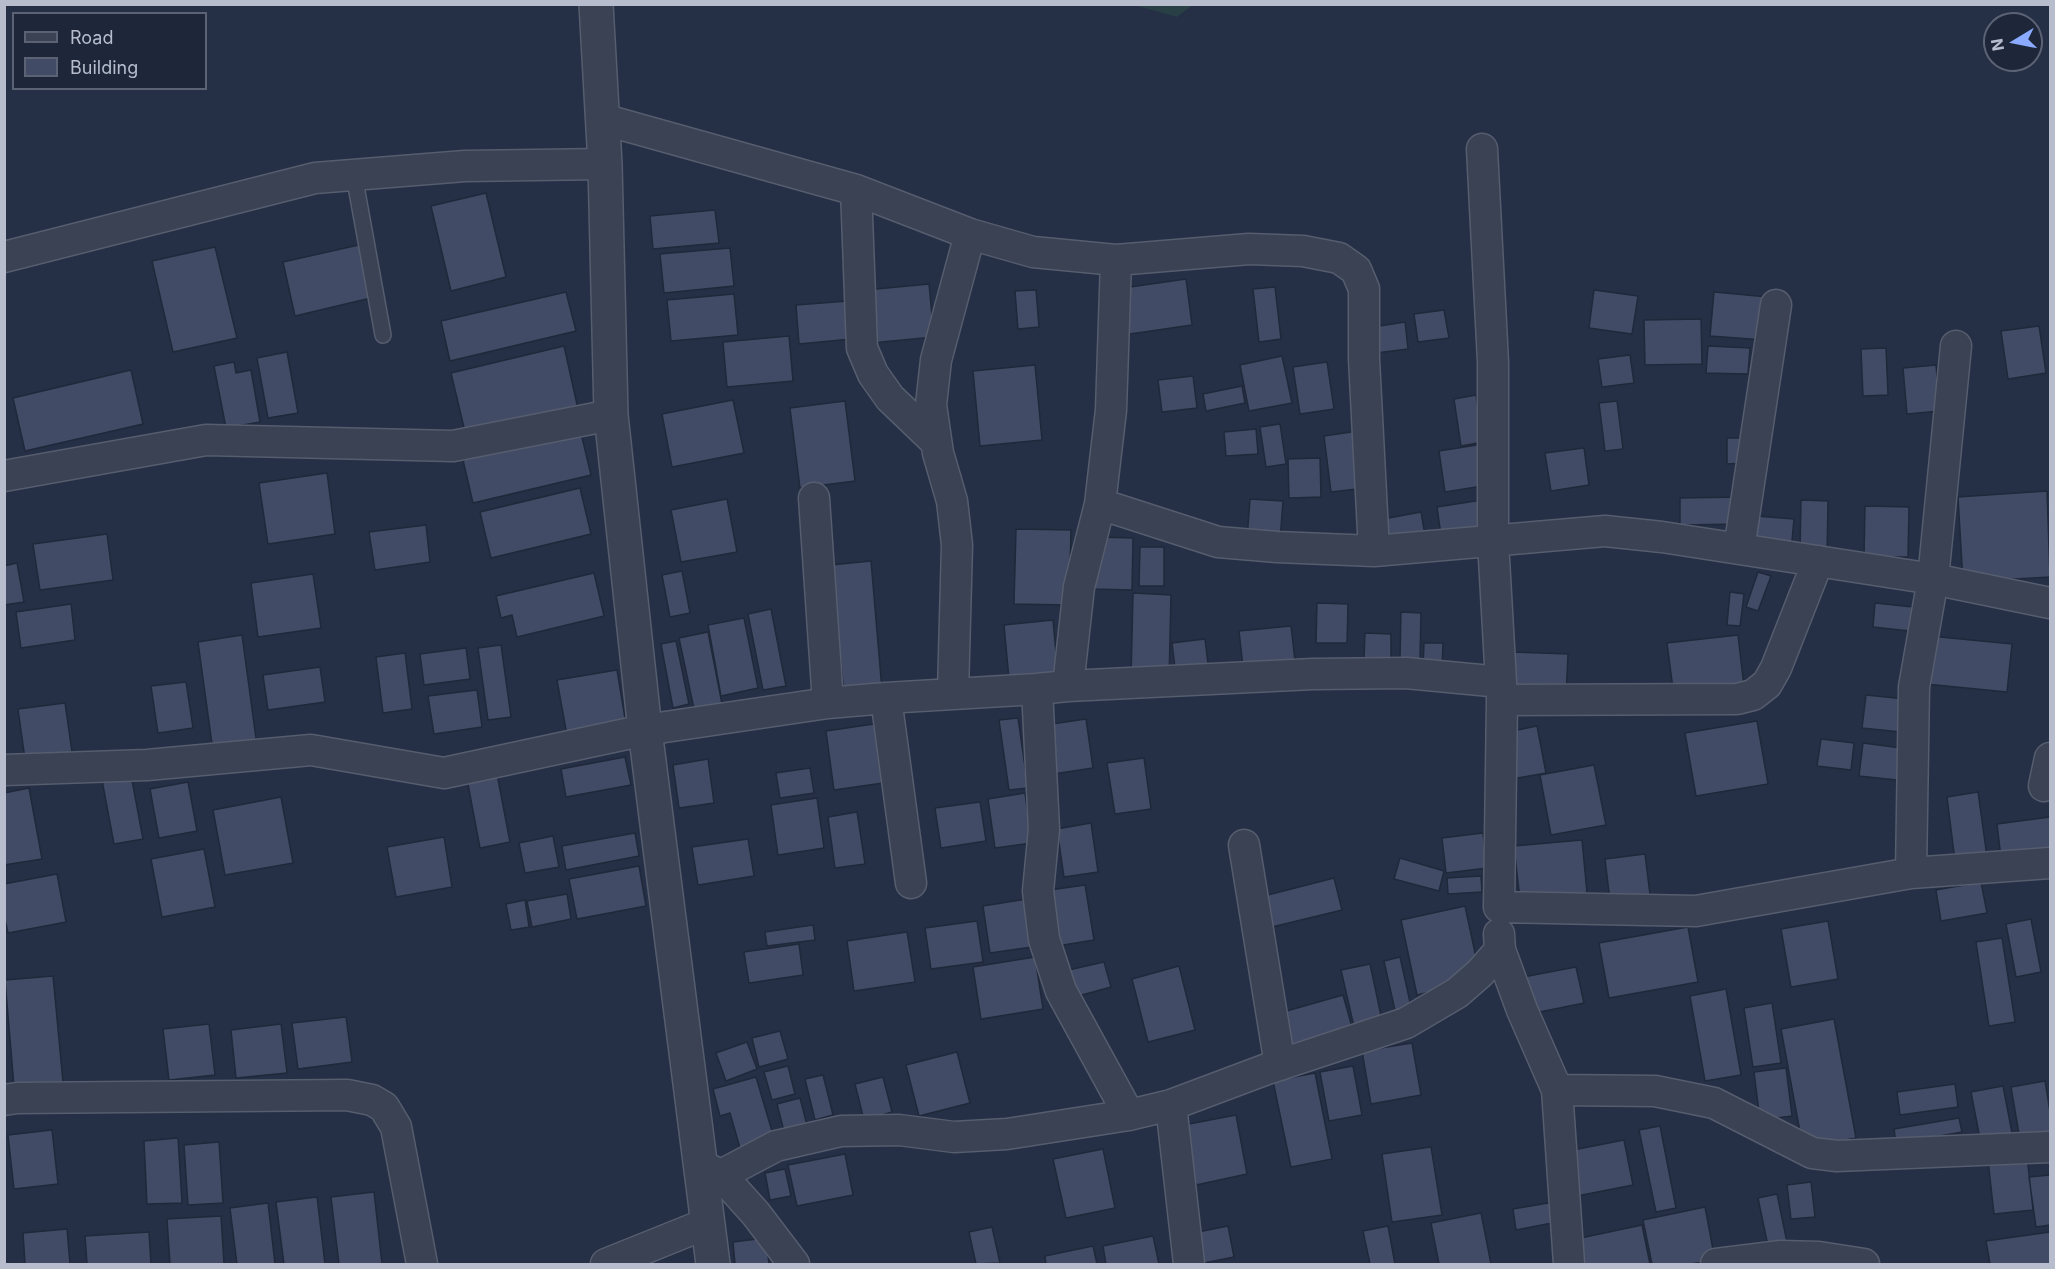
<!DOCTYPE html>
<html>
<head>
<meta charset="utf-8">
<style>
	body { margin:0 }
	#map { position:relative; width:2055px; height:1269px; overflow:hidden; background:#252f45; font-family:Inter,sans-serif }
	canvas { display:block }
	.frame { position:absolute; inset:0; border:6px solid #b7bdcd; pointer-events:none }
	.legend { position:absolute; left:12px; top:12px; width:195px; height:78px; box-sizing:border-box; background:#1e2639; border:2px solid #5b6274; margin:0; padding:8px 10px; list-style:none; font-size:18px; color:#b7bdcd }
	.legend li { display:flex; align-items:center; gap:12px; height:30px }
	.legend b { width:30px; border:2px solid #5b6274 }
	.north { position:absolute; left:1983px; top:12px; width:60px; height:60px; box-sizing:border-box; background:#1e2639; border:2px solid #5b6274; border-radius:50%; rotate:260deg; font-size:16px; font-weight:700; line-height:24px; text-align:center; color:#b7bdcd }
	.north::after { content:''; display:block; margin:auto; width:21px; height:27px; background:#8aabff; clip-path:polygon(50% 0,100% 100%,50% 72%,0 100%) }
</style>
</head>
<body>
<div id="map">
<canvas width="2055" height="1269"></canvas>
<div class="frame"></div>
<ul class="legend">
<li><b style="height:8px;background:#3a4254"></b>Road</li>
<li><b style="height:16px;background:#424b65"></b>Building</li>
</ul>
<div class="north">N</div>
</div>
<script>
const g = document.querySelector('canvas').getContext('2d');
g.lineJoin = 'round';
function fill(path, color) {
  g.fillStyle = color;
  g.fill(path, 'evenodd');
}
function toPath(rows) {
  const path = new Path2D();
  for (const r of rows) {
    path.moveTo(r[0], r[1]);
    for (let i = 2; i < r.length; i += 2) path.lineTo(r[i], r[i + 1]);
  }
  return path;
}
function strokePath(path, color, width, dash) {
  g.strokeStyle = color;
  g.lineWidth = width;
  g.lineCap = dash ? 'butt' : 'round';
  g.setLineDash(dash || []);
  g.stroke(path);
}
fill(toPath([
	[1134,5,1193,5,1177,17]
]), '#273f45');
const building = toPath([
	[486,193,506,277,451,291,431,206,486,193],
	[715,210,719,243,653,249,650,216,715,210],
	[363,244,375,297,295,316,283,262,363,244],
	[215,247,237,338,173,352,152,261,215,247],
	[730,248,734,286,664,293,660,254,730,248],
	[1186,279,1192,325,1123,335,1116,289,1186,279],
	[929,284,934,337,871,343,866,290,929,284],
	[1275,287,1281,339,1259,342,1253,289,1275,287],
	[1036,290,1039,327,1018,329,1015,291,1036,290],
	[1594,290,1638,296,1632,334,1589,328,1594,290],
	[566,292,576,331,450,361,441,321,566,292],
	[1714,292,1768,297,1765,340,1710,336,1714,292],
	[734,294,738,335,671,341,667,300,734,294],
	[848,301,851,339,799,344,796,305,848,301],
	[1444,310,1449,338,1418,342,1414,314,1444,310],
	[1701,319,1702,364,1645,365,1644,320,1701,319],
	[1405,322,1408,349,1376,353,1373,327,1405,322],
	[2039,326,2046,373,2008,379,2001,331,2039,326],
	[789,336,793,381,727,387,723,342,789,336],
	[564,346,578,409,466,436,451,373,564,346],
	[1708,346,1750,348,1748,374,1706,373,1708,346],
	[1886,348,1888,395,1863,396,1861,349,1886,348],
	[287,352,298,413,268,418,257,358,287,352],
	[1630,355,1634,383,1602,387,1598,359,1630,355],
	[1282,356,1292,403,1249,411,1240,365,1282,356],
	[234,362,236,373,251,370,260,422,226,428,214,366,234,362],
	[1327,362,1334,409,1300,414,1293,367,1327,362],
	[1035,365,1042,440,980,446,973,371,1035,365],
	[1936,365,1940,411,1907,414,1903,368,1936,365],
	[131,370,143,424,25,451,13,398,131,370],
	[1193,376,1197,408,1162,412,1158,380,1193,376],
	[1242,386,1245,403,1206,411,1203,394,1242,386],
	[1476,395,1483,442,1461,446,1454,399,1476,395],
	[733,400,744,453,672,467,662,414,733,400],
	[845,401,855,481,800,488,790,408,845,401],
	[1617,401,1623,449,1605,451,1599,403,1617,401],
	[1280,424,1286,464,1266,467,1260,427,1280,424],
	[1256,429,1258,454,1226,456,1224,432,1256,429],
	[1358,431,1365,488,1331,492,1324,436,1358,431],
	[581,433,591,475,473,503,463,460,581,433],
	[1727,438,1743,438,1743,463,1727,464,1727,438],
	[1483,444,1489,485,1445,492,1439,451,1483,444],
	[1584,448,1589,485,1551,491,1545,453,1584,448],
	[1320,458,1321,497,1289,498,1288,459,1320,458],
	[327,473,335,534,268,544,259,483,327,473],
	[580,488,591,534,491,558,480,512,580,488],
	[2047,491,2050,577,1963,582,1958,497,2047,491],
	[1742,497,1742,524,1680,525,1680,498,1742,497],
	[727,499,737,552,681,562,671,510,727,499],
	[1250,499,1283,501,1280,541,1247,539,1250,499],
	[1482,500,1487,534,1442,542,1437,507,1482,500],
	[1801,500,1828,501,1827,554,1800,553,1801,500],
	[1865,506,1909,507,1908,557,1864,557,1865,506],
	[1421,512,1425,535,1382,543,1378,520,1421,512],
	[1756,516,1794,519,1791,551,1753,547,1756,516],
	[426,525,430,562,375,570,369,532,426,525],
	[1016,529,1071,530,1069,605,1014,604,1016,529],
	[107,534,113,580,40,590,33,544,107,534],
	[1095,537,1133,538,1132,590,1094,589,1095,537],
	[1140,547,1164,547,1164,586,1139,586,1140,547],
	[871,561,882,690,844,694,831,565,871,561],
	[17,563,24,602,4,605,4,566,17,563],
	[682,571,690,613,670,617,662,575,682,571],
	[1758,572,1771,576,1758,611,1746,607,1758,572],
	[594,573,604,616,517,637,512,615,501,618,496,596,594,573],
	[313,574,321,628,258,637,251,583,313,574],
	[1730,592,1744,594,1740,626,1727,625,1730,592],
	[1133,593,1171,595,1169,681,1131,680,1133,593],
	[1317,603,1348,604,1347,643,1316,643,1317,603],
	[1875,603,1913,607,1910,631,1873,627,1875,603],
	[71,604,75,640,21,648,16,612,71,604],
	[771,609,786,686,763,690,748,614,771,609],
	[1401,612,1421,613,1420,659,1400,659,1401,612],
	[744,618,758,688,721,696,708,625,744,618],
	[1053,620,1058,675,1009,679,1004,625,1053,620],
	[1291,626,1295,661,1243,667,1239,631,1291,626],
	[708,632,722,704,694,709,679,638,708,632],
	[1365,633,1391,634,1391,661,1364,660,1365,633],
	[242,635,257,746,213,751,198,642,242,635],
	[1738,635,1744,687,1674,696,1667,643,1738,635],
	[1930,636,2012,644,2007,692,1926,684,1930,636],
	[1205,639,1209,672,1176,676,1172,643,1205,639],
	[676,641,689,704,673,708,661,644,676,641],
	[1424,643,1443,643,1442,670,1423,670,1424,643],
	[501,645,511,717,488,720,478,648,501,645],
	[466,648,470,679,424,685,420,654,466,648],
	[1512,652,1568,654,1566,697,1511,695,1512,652],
	[405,653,412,709,383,713,376,657,405,653],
	[320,667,325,702,268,710,263,675,320,667],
	[617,670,627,731,568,741,557,680,617,670],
	[186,682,193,728,158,733,151,686,186,682],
	[477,690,482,727,434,734,428,696,477,690],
	[1866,695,1905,699,1901,732,1862,728,1866,695],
	[65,703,72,752,25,759,18,709,65,703],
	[1018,718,1028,788,1009,790,999,720,1018,718],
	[1086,719,1093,768,1053,774,1045,725,1086,719],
	[1757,721,1768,784,1696,796,1685,733,1757,721],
	[874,724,883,783,834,790,826,731,874,724],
	[1537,726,1546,773,1512,779,1503,733,1537,726],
	[1821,739,1854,743,1851,770,1817,766,1821,739],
	[1863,743,1901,748,1897,780,1859,776,1863,743],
	[625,757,631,785,566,797,561,769,625,757],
	[1144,758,1151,809,1115,814,1107,763,1144,758],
	[708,759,714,803,679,808,673,765,708,759],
	[1594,765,1606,825,1551,835,1540,775,1594,765],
	[810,768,814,793,780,798,776,773,810,768],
	[497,774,510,842,480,848,467,779,497,774],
	[131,775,143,839,114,844,102,780,131,775],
	[188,782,197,831,159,838,150,789,188,782],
	[29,788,42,859,4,865,4,793,29,788],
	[1978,792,1988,864,1956,869,1947,797,1978,792],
	[1025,793,1032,843,995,848,988,799,1025,793],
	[281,797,293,863,225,875,213,810,281,797],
	[817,798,824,848,778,855,771,805,817,798],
	[980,802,986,841,941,848,935,808,980,802],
	[857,812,865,864,835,868,828,817,857,812],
	[2050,817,2050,859,2002,866,1997,824,2050,817],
	[1091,823,1098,872,1064,877,1057,829,1091,823],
	[635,833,639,856,566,870,562,846,635,833],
	[1483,833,1487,868,1446,873,1442,838,1483,833],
	[553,836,559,867,525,873,519,843,553,836],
	[444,837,452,887,396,897,387,847,444,837],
	[748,839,754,876,698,885,692,847,748,839],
	[1582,840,1587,893,1520,900,1514,846,1582,840],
	[204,849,215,907,162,917,151,859,204,849],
	[1645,854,1651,903,1611,909,1605,859,1645,854],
	[1400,858,1444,871,1439,891,1394,879,1400,858],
	[639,866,646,906,577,919,569,879,639,866],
	[57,874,66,922,8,933,4,915,4,884,57,874],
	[1481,876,1482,892,1448,894,1447,878,1481,876],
	[1334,878,1342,910,1272,927,1264,896,1334,878],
	[1981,882,1987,913,1941,921,1936,890,1981,882],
	[1085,885,1094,940,1051,947,1043,891,1085,885],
	[567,894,571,919,532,927,527,901,567,894],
	[1033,898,1039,946,990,953,983,906,1033,898],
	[525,900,529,927,511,930,506,904,525,900],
	[1465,906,1477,962,1456,986,1417,995,1401,920,1465,906],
	[2031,919,2041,972,2016,977,2006,924,2031,919],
	[977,921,983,962,931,969,925,928,977,921],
	[1828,921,1838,979,1791,987,1781,929,1828,921],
	[813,925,815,940,767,946,765,932,813,925],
	[1688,927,1698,982,1609,998,1599,943,1688,927],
	[907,932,915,982,854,991,847,941,907,932],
	[2002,938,2015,1022,1989,1026,1976,942,2002,938],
	[799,944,803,975,749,983,744,952,799,944],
	[1035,957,1043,1009,981,1019,973,967,1035,957],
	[1400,957,1412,1011,1396,1015,1384,961,1400,957],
	[1104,962,1111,987,1071,998,1064,971,1104,962],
	[1370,964,1383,1025,1355,1031,1341,970,1370,964],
	[1179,966,1195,1030,1148,1042,1132,979,1179,966],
	[1576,967,1584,1003,1525,1015,1518,978,1576,967],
	[53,976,63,1082,14,1086,5,980,53,976],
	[1726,989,1741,1075,1705,1081,1690,996,1726,989],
	[1343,995,1352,1027,1286,1046,1276,1014,1343,995],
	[1772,1003,1781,1063,1753,1067,1744,1008,1772,1003],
	[346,1017,352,1062,298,1069,292,1023,346,1017],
	[1834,1019,1856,1138,1803,1148,1781,1029,1834,1019],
	[209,1024,215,1075,169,1080,163,1029,209,1024],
	[281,1024,287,1073,236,1078,231,1030,281,1024],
	[780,1031,788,1059,759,1067,752,1038,780,1031],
	[747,1042,757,1069,726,1081,716,1053,747,1042],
	[1412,1043,1421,1095,1371,1104,1362,1051,1412,1043],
	[957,1052,970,1103,919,1116,906,1065,957,1052],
	[788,1066,795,1094,772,1100,764,1072,788,1066],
	[1353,1066,1362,1115,1329,1121,1320,1072,1353,1066],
	[1786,1068,1792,1116,1760,1120,1754,1072,1786,1068],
	[1315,1073,1332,1159,1291,1167,1273,1081,1315,1073],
	[823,1075,833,1115,815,1120,805,1079,823,1075],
	[756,1077,774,1138,740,1148,730,1113,720,1116,713,1089,756,1077],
	[883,1077,892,1112,864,1120,855,1084,883,1077],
	[2045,1081,2050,1112,2050,1135,2020,1140,2011,1087,2045,1081],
	[1955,1084,1958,1107,1900,1115,1897,1092,1955,1084],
	[2003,1086,2013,1138,1981,1144,1971,1092,2003,1086],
	[800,1098,808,1129,785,1135,777,1104,800,1098],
	[1236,1115,1247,1174,1196,1185,1184,1125,1236,1115],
	[1959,1118,1962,1132,1896,1144,1894,1129,1959,1118],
	[1660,1126,1676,1208,1656,1212,1639,1130,1660,1126],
	[52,1130,58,1184,14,1189,8,1135,52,1130],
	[178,1138,182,1203,147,1204,144,1141,178,1138],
	[1624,1140,1633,1185,1577,1196,1568,1151,1624,1140],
	[219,1142,223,1203,188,1205,184,1145,219,1142],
	[1431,1147,1442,1215,1392,1222,1382,1154,1431,1147],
	[1103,1149,1115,1208,1066,1218,1053,1159,1103,1149],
	[845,1154,853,1195,797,1206,788,1165,845,1154],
	[2027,1156,2033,1210,1994,1214,1988,1160,2027,1156],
	[785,1169,791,1196,770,1200,765,1173,785,1169],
	[2050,1175,2050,1225,2036,1227,2029,1177,2050,1175],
	[1811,1182,1815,1217,1791,1219,1787,1185,1811,1182],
	[374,1192,382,1264,339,1264,331,1197,374,1192],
	[1777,1194,1788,1247,1769,1251,1758,1198,1777,1194],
	[317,1197,325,1264,284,1264,276,1202,317,1197],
	[1554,1202,1557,1222,1516,1230,1513,1209,1554,1202],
	[268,1203,275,1264,237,1264,230,1208,268,1203],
	[1705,1207,1715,1260,1691,1264,1652,1264,1643,1220,1705,1207],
	[1481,1213,1491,1264,1439,1264,1431,1223,1481,1213],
	[221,1216,224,1264,170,1264,167,1219,221,1216],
	[1642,1225,1650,1264,1581,1264,1576,1239,1642,1225],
	[1228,1226,1234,1257,1199,1264,1193,1233,1228,1226],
	[1388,1226,1395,1264,1370,1264,1363,1231,1388,1226],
	[992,1227,1000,1263,976,1264,969,1232,992,1227],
	[67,1229,70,1264,25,1264,23,1233,67,1229],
	[149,1232,151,1264,87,1264,85,1236,149,1232],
	[2050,1232,2050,1264,1990,1264,1986,1241,2050,1232],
	[1153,1236,1159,1264,1106,1264,1103,1246,1153,1236],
	[766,1238,769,1264,735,1264,733,1242,766,1238],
	[1093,1246,1097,1264,1046,1264,1045,1256,1093,1246]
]);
fill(building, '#424b65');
strokePath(building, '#20293b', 1.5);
const service = toPath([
	[354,175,383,335]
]);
const minor = toPath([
	[602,119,856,190,970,234,1033,252,1116,260,1249,249,1303,251,1339,258,1356,270,1364,289,1364,359,1374,551,1605,531,1662,537,1933,579,2050,603],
	[1482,149,1493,362,1493,541,1502,700,1499,907,1696,911,1911,873],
	[856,190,862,348,873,374,890,398,936,442],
	[4,257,315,178,465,166,605,164],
	[1956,346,1933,579,1914,687,1911,873,2050,863],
	[4,476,206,440,453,446,611,415],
	[814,498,828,703],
	[1100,504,1218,542,1277,547,1374,551],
	[1739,549,1776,305],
	[1068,686,1079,587,1100,504,1111,410,1116,260],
	[1037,689,1044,829,1038,891,1044,939,1061,991,1129,1115],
	[953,692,957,545,952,501,938,453,931,405,936,360,970,234],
	[886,698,911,883],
	[1502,700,1737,699,1753,695,1767,684,1776,668,1818,561],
	[4,770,147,765,311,750,444,773,645,730,828,703,886,698,1037,689,1068,686,1313,674,1406,673,1501,682],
	[2044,786,2050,758],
	[1244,845,1280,1065],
	[1499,934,1500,950,1522,1010,1557,1090,1569,1264],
	[1557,1090,1655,1091,1714,1103,1812,1153,1837,1156,2050,1147],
	[4,1100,17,1098,347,1095,372,1100,384,1107,396,1127,422,1264],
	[1171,1105,1189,1264],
	[704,1167,721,1175,756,1214,794,1264],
	[721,1175,776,1146,841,1131,899,1130,954,1137,1007,1134,1129,1115,1171,1105,1267,1069,1406,1023,1457,993,1480,973,1500,950],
	[606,1264,708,1223],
	[1716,1264,1781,1256,1819,1257,1864,1264]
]);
const tertiary = toPath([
	[596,4,605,164,611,415,645,730,713,1264]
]);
strokePath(service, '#555d6e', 18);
strokePath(minor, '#555d6e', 33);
strokePath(tertiary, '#555d6e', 36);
strokePath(service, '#3a4254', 15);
strokePath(minor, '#3a4254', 30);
strokePath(tertiary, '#3a4254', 33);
</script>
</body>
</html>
